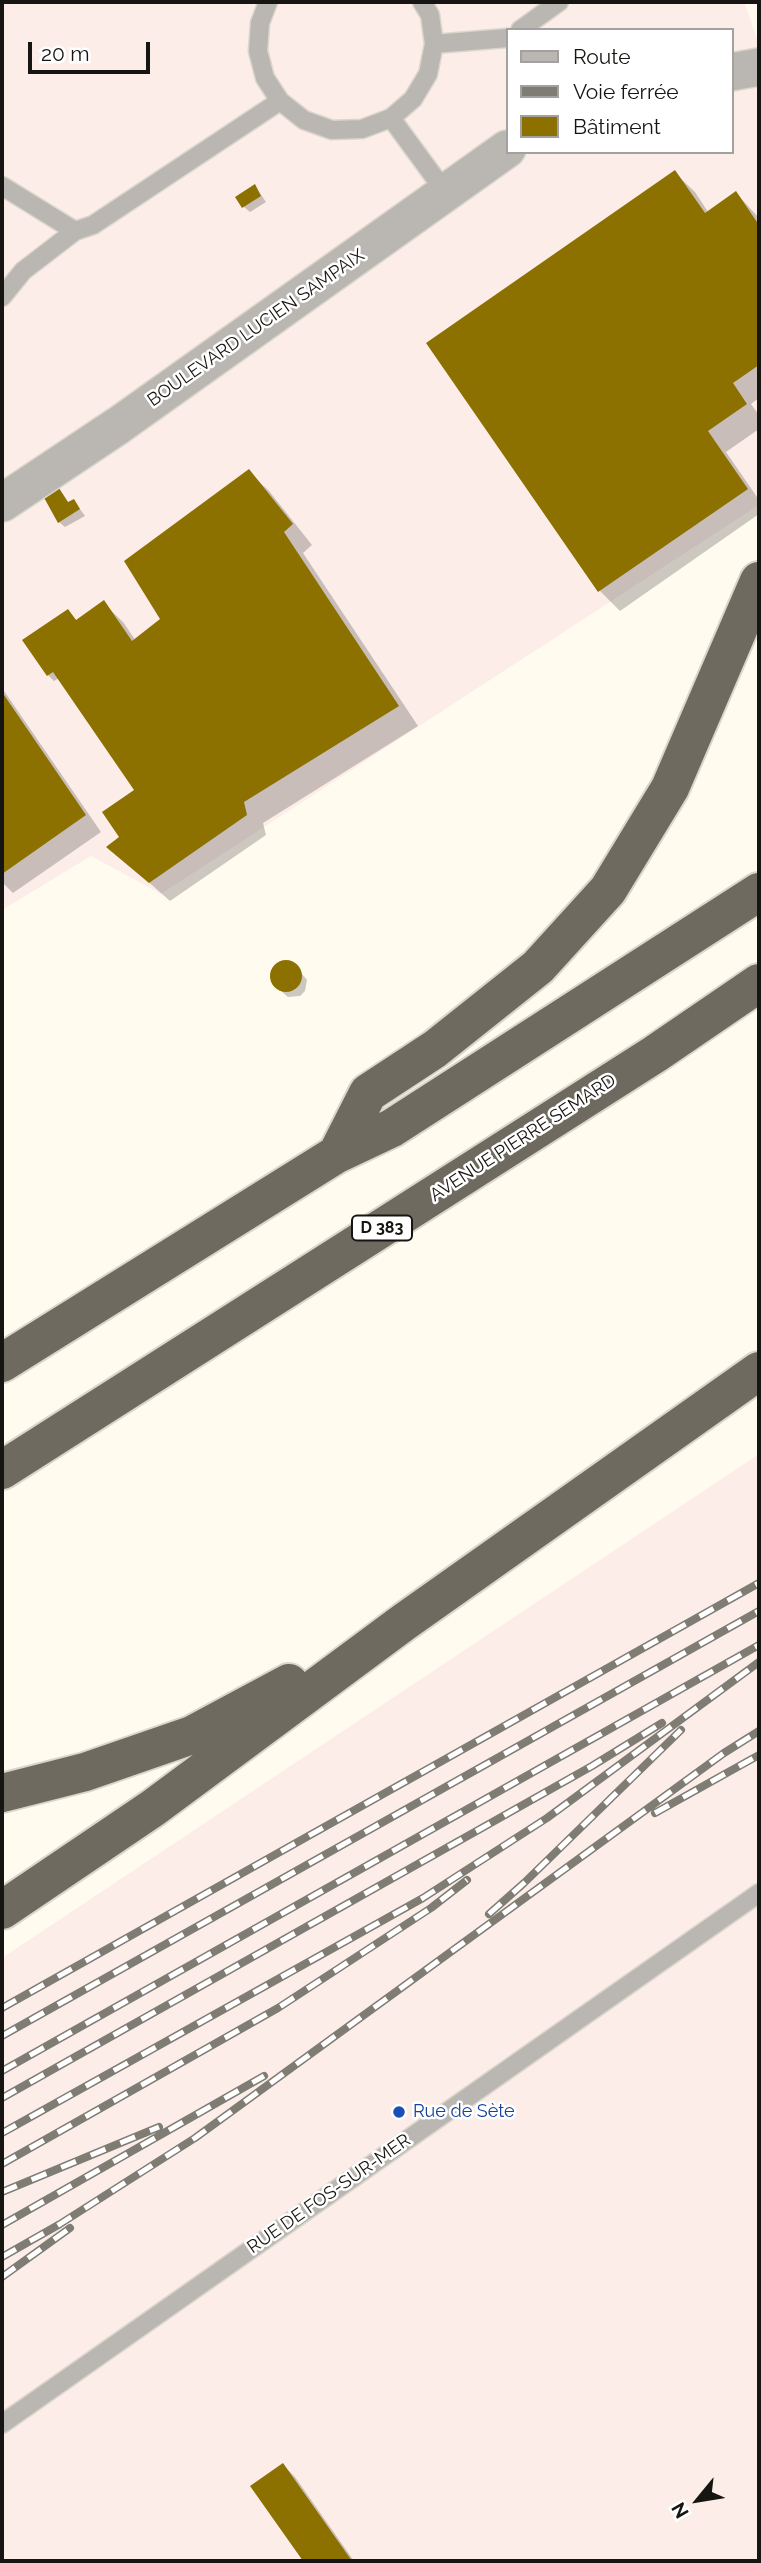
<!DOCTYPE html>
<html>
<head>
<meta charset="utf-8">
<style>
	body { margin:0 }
	#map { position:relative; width:761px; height:2563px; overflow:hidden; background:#fffbef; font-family:Raleway,sans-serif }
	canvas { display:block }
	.frame { position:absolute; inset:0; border:4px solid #171511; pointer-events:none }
	.legend { position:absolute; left:506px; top:28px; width:228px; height:126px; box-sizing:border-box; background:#fff; border:2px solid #a2a1a0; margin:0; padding:9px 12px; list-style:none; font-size:21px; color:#171511 }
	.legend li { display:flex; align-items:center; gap:14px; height:35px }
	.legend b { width:35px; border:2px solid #a2a1a0 }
	.north { position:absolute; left:663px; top:2465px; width:70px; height:70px; -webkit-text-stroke:5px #fff; paint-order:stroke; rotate:240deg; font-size:19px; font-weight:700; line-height:28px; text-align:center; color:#171511 }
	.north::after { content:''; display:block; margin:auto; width:24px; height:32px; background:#171511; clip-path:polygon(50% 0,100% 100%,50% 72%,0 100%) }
	.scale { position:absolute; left:28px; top:42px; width:122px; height:32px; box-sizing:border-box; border:4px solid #171511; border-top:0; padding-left:9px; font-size:21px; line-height:24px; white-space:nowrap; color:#171511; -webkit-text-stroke:5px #fff; paint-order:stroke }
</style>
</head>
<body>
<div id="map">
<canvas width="761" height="2563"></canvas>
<div class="frame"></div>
<ul class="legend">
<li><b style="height:9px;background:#bab7b2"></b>Route</li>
<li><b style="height:9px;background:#7f7c74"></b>Voie ferrée</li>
<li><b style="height:19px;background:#8c7101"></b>Bâtiment</li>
</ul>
<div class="north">N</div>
<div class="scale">20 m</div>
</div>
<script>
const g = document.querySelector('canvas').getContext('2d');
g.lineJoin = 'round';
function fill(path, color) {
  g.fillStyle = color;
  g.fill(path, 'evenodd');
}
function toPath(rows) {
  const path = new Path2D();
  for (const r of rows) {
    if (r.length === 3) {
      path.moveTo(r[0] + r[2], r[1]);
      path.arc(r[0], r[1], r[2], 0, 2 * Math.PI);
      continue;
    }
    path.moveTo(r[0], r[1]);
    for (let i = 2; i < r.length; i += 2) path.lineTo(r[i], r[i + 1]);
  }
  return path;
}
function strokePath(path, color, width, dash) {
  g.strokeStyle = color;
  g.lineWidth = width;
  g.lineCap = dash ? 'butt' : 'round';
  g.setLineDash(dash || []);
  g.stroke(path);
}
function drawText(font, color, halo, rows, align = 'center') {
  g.font = font + ' Raleway,sans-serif';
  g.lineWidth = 5;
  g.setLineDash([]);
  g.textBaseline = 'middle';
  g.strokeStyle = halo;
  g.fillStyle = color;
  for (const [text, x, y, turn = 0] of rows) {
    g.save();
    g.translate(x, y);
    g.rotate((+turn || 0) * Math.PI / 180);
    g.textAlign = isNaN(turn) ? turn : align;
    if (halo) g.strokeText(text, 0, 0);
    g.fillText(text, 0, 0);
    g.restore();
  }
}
fill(toPath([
	[2,2,744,2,759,44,759,505,161,894,91,856,2,910],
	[507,30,731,30,731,152,507,152],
	[759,1454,759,2561,2,2561,2,1958]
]), '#fcede8');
fill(toPath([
	[675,173,695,192,708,212,736,193,759,218,759,398,751,404,759,415,759,429,726,452,759,500,759,514,620,611,600,591,429,343],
	[255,186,266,202,250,212,244,207],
	[249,472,269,491,312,545,303,553,418,726,263,823,266,835,170,901,109,847,122,838,137,790,59,678,54,681,48,675,68,611,77,621,103,603,123,622,136,641,162,619],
	[56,487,69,504,74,501,85,516,65,527,59,522],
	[2,688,101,832,13,893,2,882],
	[283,962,293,963,307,980,305,991,300,996,288,997,274,985,272,980,273,969],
	[283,2465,295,2477,354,2561,306,2561,253,2487]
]), '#0003');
fill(toPath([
	[675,170,705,213,736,191,759,225,759,365,733,383,747,404,708,431,748,489,598,592,426,343],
	[255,184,261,196,242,208,235,197],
	[249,469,293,524,284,532,399,706,244,802,247,815,149,883,106,847,119,837,102,812,134,790,53,672,47,676,22,640,68,609,76,620,104,600,132,641,160,619,124,561],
	[57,485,68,502,74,499,80,509,58,523,42,494],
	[2,692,86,815,2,874],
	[286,976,16],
	[283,2463,352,2561,303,2561,250,2486]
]), '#8c7101');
const lane = toPath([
	[268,2,260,23,258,51,265,78,280,101,304,120,332,130,362,129,391,118,413,99,428,74,434,44,430,15,422,2],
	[520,30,559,2],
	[434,44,507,38],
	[391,118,446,193],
	[2,186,75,231],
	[2,297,23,271,75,231,93,225,280,101],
	[2,2424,759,1893]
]);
const street = toPath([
	[731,72,759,67],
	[2,503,119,425,507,149]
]);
const highway = toPath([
	[337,1154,368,1093,435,1049,538,967,608,890,670,788,759,581],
	[2,1363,337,1154,392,1128,759,892],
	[2,1470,655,1054,759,983],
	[2,1793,85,1772,192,1735,289,1683],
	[2,1910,153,1808,404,1622,759,1371]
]);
strokePath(lane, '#dad6cb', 21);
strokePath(street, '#dad6cb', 40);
strokePath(highway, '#dad6cb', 42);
strokePath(lane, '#bab7b2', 18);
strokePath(street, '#bab7b2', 37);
strokePath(highway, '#6f6a60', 38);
const rail = toPath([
	[655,1813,759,1755],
	[489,1914,524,1883,681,1730],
	[2,2008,759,1583],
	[2,2036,759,1611],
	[2,2071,759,1645],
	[2,2098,592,1766,662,1723],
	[2,2133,423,1898,547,1818,759,1662],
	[2,2164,278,2008,431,1908,467,1880],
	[2,2192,159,2127],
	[2,2225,264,2076],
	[2,2257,60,2224,195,2138,724,1753,759,1731],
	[2,2277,70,2228]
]);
strokePath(rail, '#7f7c74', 8);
strokePath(rail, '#fff', 5, [16]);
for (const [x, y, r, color] of [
	[399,2112,7,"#1a4fb4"]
]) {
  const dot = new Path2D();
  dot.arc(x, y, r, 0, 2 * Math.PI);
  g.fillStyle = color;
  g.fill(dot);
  strokePath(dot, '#fff', 2.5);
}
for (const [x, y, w] of [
	[382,1228,60]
]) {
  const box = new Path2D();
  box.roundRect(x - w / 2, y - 12.5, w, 25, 5);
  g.fillStyle = '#fff';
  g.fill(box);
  strokePath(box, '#171511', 2);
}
drawText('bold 16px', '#171511', null, [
	["D 383",382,1228]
]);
drawText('18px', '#171511', '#fff', [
	["BOULEVARD LUCIEN SAMPAIX",256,328,-35],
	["AVENUE PIERRE SEMARD",523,1138,-33],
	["RUE DE FOS-SUR-MER",329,2194,-35]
]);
drawText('18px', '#164399', '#fff', [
	["Rue de Sète",413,2112]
], 'left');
</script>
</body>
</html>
